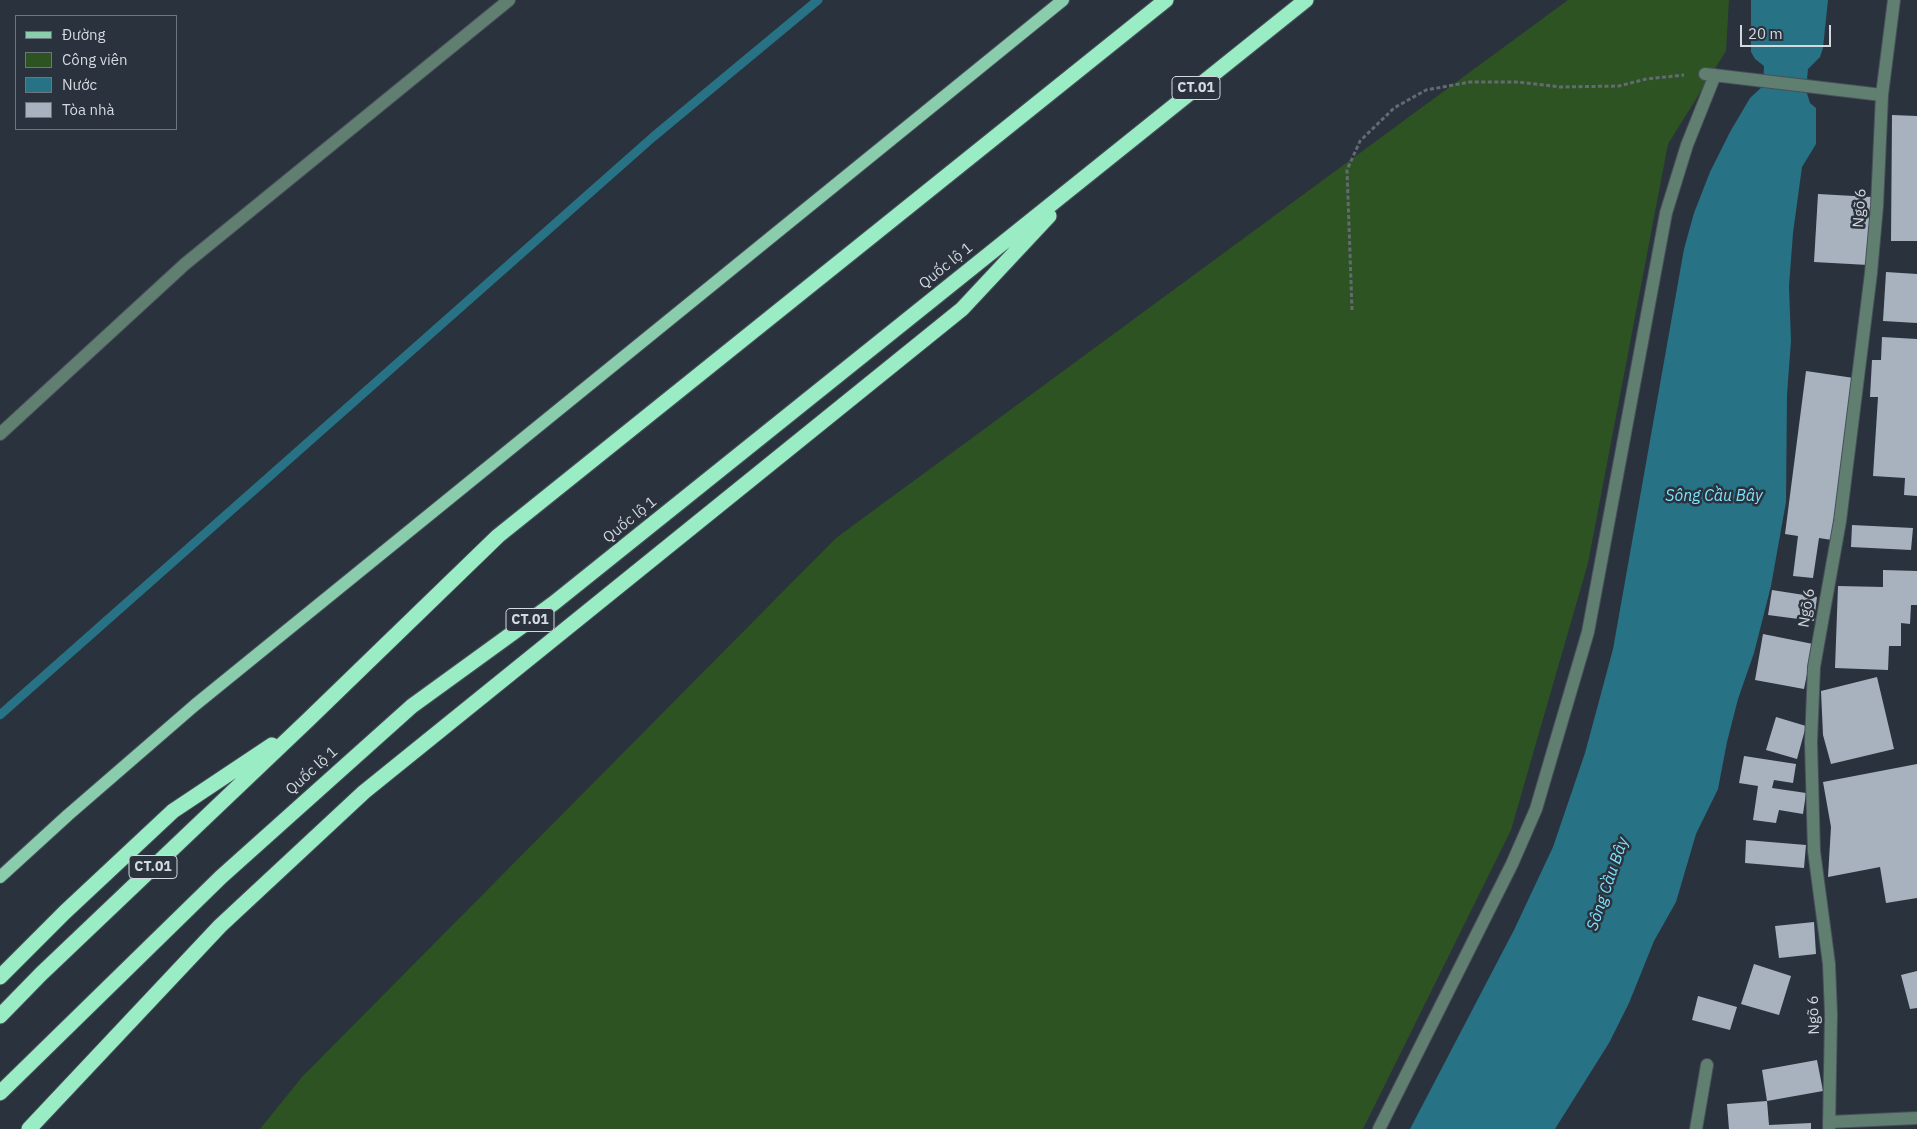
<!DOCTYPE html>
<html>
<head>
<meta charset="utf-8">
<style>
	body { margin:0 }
	#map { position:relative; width:1917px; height:1129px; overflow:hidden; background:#2a323d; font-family:"IBM Plex Sans",sans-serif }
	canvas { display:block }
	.legend { position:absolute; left:15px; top:15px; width:162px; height:115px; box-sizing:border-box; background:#2a323d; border:1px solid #6e757e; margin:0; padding:6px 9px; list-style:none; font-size:15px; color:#d3d9df }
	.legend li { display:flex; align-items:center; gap:10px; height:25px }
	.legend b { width:25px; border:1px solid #6e757e }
	.scale { position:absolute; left:1740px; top:25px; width:91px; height:22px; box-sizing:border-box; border:2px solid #d3d9df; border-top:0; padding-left:6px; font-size:15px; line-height:18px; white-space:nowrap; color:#d3d9df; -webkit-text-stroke:4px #2a323d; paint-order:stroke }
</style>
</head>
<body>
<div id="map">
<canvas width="1917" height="1129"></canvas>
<ul class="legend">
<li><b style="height:6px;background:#8acdad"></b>Đường</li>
<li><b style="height:14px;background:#2e5323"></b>Công viên</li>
<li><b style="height:14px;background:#277284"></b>Nước</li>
<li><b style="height:14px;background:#a8b2bf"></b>Tòa nhà</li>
</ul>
<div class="scale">20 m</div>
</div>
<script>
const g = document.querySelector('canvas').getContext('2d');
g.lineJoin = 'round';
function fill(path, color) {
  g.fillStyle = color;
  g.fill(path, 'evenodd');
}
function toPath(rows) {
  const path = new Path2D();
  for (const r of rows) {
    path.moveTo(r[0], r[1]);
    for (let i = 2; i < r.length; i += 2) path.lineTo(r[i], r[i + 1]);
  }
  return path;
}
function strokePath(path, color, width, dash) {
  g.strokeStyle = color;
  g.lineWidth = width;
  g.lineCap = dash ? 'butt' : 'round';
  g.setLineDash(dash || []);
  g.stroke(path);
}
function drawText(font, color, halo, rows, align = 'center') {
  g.font = font + ' "IBM Plex Sans",sans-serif';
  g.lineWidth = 5;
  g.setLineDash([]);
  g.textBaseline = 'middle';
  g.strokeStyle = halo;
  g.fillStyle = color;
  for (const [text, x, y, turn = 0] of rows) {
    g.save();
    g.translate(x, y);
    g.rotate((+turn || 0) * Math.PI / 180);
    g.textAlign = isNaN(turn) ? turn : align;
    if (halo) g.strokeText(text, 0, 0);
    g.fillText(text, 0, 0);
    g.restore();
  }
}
fill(toPath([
	[1568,0,1729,0,1726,51,1668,144,1588,563,1511,830,1363,1129,260,1129,302,1077,836,538]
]), '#2e5323');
fill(toPath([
	[1751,0,1828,0,1823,48,1820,57,1808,69,1806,90,1810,103,1816,108,1816,144,1802,167,1793,233,1789,286,1791,341,1787,395,1786,502,1771,586,1754,653,1738,699,1727,742,1718,789,1696,834,1676,902,1654,941,1629,1003,1609,1043,1555,1129,1410,1129,1514,930,1553,847,1585,753,1613,649,1684,249,1694,213,1710,172,1730,132,1750,98,1763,86,1764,66,1755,59,1751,52]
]), '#277284');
strokePath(toPath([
	[0,715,653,137,818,0]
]), '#277284', 9);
fill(toPath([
	[1892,115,1917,116,1917,241,1891,241],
	[1818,194,1872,197,1868,265,1814,262],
	[1886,272,1917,274,1917,323,1883,321],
	[1882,337,1917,339,1917,496,1904,495,1905,478,1873,476,1878,397,1870,397,1872,360,1881,360],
	[1806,371,1854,378,1832,540,1819,538,1813,578,1793,576,1798,536,1785,534],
	[1852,525,1913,528,1911,550,1851,547],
	[1883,570,1917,571,1917,605,1911,605,1910,624,1901,623,1901,646,1889,646,1888,670,1835,668,1838,586,1883,587],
	[1772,590,1817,597,1814,621,1768,615],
	[1763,634,1813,644,1804,689,1755,680],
	[1877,677,1894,749,1831,764,1823,735,1821,691],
	[1776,717,1806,726,1797,759,1766,750],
	[1744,756,1796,764,1793,783,1774,780,1772,788,1806,793,1803,814,1779,810,1776,823,1753,820,1758,786,1739,783],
	[1917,764,1917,898,1886,903,1880,867,1828,877,1831,827,1823,782],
	[1746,840,1806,845,1804,868,1745,863],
	[1814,922,1816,954,1779,958,1775,926],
	[1754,964,1791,976,1779,1015,1741,1004],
	[1917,971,1917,1008,1910,1009,1901,975],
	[1698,996,1737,1007,1730,1030,1692,1020],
	[1817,1060,1823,1091,1767,1101,1762,1070],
	[1767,1101,1769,1125,1811,1123,1811,1129,1729,1129,1727,1104]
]), '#a8b2bf');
const minor = toPath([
	[1705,74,1882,95],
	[0,434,185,264,509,0],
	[1829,1122,1917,1118],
	[1379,1129,1512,864,1536,809,1588,632,1666,213,1687,145,1715,75],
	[1696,1129,1707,1065],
	[1829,1129,1831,1014,1829,964,1814,851,1811,742,1814,667,1840,521,1871,273,1877,206,1882,95,1894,0]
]);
const major = toPath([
	[0,877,68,815,195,705,1063,0]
]);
const highway = toPath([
	[0,977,65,912,173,811,272,745],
	[0,1016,41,974,308,720,498,536,1166,0],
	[0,1093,221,877,412,706,554,603,1306,0],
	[29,1129,220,926,364,792,962,309,1049,216]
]);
strokePath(minor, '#48505a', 14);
strokePath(major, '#48505a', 14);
strokePath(highway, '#48505a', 17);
strokePath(toPath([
	[1352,310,1347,170,1360,141,1394,108,1426,90,1470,82,1519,82,1560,87,1619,86,1646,79,1684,75]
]), '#636a73', 3, [4, 2.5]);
strokePath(minor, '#607f70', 12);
strokePath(major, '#8acdad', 12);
strokePath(highway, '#9aecc5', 15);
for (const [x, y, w] of [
	[1196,88,48],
	[530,620,48],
	[153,867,48]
]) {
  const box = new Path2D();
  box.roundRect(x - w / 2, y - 11.5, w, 23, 4);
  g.fillStyle = '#2a323d';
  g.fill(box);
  strokePath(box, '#d3d9df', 1);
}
drawText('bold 14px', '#d3d9df', null, [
	["CT.01",1196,88],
	["CT.01",530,620],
	["CT.01",153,867]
]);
drawText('15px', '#d3d9df', '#2a323d', [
	["Ngõ 6",1860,208,-86],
	["Quốc lộ 1",946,266,-39],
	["Quốc lộ 1",630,520,-39],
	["Ngõ 6",1807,608,-81],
	["Quốc lộ 1",312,771,-42],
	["Ngõ 6",1814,1015,-92]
]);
drawText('italic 16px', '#7ee3fd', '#2a323d', [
	["Sông Cầu Bây",1714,496],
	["Sông Cầu Bây",1608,884,-71]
]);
</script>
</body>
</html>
